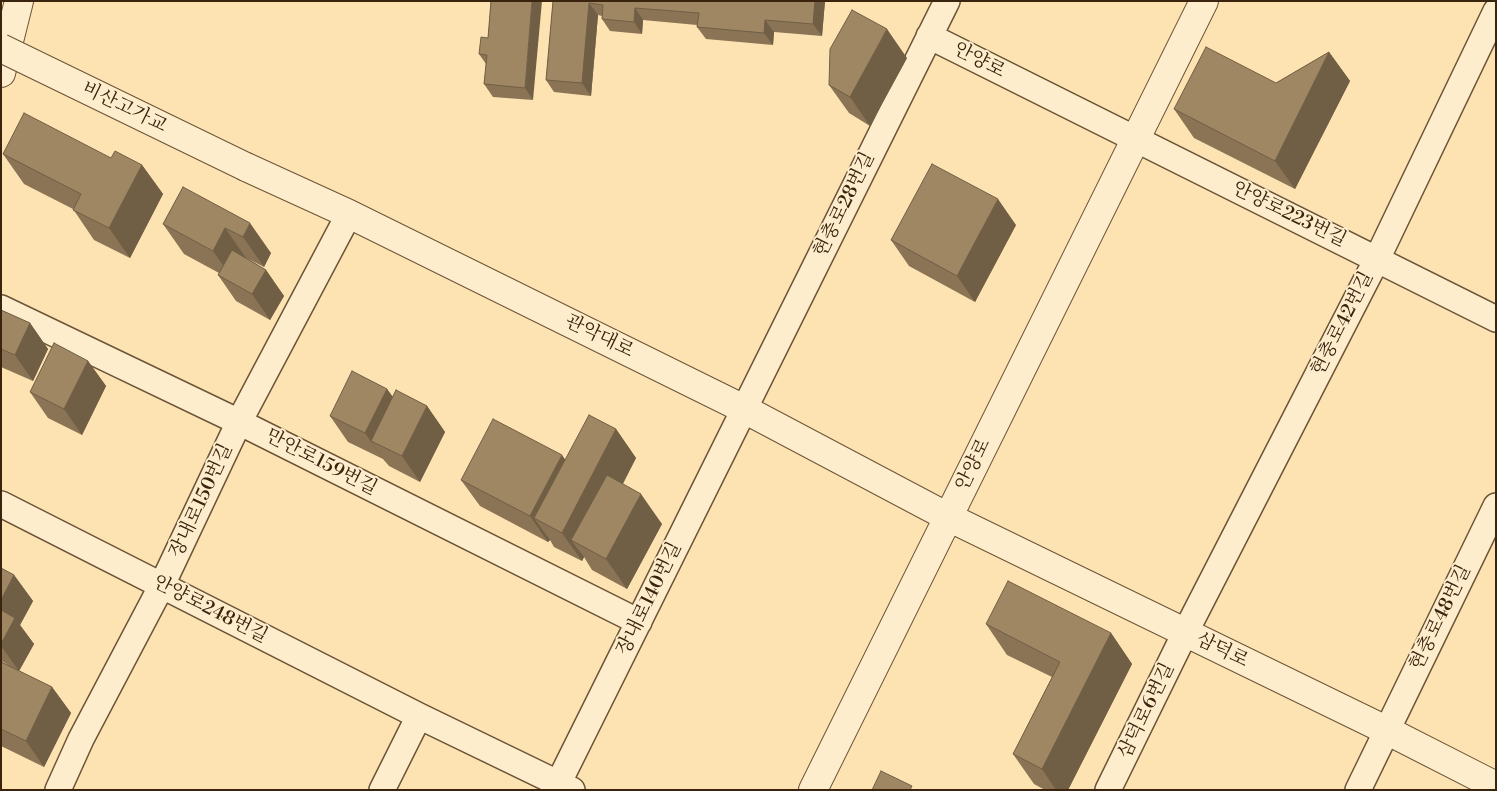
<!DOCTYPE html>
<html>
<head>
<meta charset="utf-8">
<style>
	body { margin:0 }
	#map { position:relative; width:1497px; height:791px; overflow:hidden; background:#fee3b2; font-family:"Libre Bodoni",serif }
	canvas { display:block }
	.frame { position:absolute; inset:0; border:2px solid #3a240e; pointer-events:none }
</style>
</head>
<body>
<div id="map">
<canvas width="1497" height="791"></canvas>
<div class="frame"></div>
</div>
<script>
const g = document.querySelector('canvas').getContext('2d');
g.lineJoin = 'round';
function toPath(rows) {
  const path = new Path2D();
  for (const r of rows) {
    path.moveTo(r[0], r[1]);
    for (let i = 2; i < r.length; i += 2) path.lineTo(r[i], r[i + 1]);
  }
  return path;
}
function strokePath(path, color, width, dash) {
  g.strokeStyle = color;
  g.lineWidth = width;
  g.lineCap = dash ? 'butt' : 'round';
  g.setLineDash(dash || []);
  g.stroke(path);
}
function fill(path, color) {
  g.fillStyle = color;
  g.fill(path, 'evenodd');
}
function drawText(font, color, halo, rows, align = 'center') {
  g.font = font + ' "Libre Bodoni","Noto Serif KR",serif';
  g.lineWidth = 4;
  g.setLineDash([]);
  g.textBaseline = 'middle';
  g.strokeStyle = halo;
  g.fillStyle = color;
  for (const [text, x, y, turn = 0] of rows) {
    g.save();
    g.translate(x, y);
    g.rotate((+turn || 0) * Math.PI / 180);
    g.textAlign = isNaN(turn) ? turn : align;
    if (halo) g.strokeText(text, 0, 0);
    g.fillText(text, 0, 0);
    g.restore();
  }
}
const minor = toPath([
	[929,36,1496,319],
	[1,308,239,422,639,622],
	[1,504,419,716,572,790],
	[58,790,81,739,162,585,239,422,349,214],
	[382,790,419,716],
	[555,790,947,1],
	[1108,790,1185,633,1377,259,1496,11],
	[1358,790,1496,506]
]);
const tertiary = toPath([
	[1,73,19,1],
	[246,167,349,214,744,409,948,517,1388,731,1496,786],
	[813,790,1204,1]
]);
strokePath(minor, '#6b5437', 28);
strokePath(tertiary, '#6b5437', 30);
strokePath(minor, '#feedcd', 25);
strokePath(tertiary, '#feedcd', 28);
const tertiaryBridge = toPath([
	[1,48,246,167]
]);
strokePath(tertiaryBridge, '#6b5437', 30, []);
strokePath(tertiaryBridge, '#feedcd', 28);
fill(toPath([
	[491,1,533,100,493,97,484,84,486,64,479,54,488,38],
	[553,1,825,1,822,36,774,32,773,45,706,39,697,27,697,25,643,20,642,34,610,31,602,19,602,16,598,15,591,96,554,92,546,80],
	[1329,52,1350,81,1295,189,1194,138,1174,109,1276,83],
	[907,58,870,126,849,113,829,85],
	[3,154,111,158,142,165,163,194,130,258,94,240,73,209,24,184],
	[183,187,271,253,264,267,246,258,266,270,284,296,270,320,236,301,218,275,219,273,184,254,163,224],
	[1016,225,975,302,909,266,891,240],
	[1,310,30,323,48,349,33,381,1,367],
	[88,361,106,386,82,435,48,418,30,392],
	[387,389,393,397,427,406,445,432,420,482,389,466,383,459,348,442,330,416],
	[616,429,636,458,623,484,662,524,627,589,592,570,584,557,582,561,554,547,550,540,548,542,480,506,461,480,565,459],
	[1,568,14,575,33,601,20,625,34,644,19,671,52,687,71,713,44,767,1,746,1,662,9,665,1,661],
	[986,624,1111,633,1132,664,1068,790,1045,790,1034,784,1013,754,1052,677,1007,655]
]), '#8a7455');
fill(toPath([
	[532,1,542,1,533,100,525,88],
	[815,1,825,1,822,36,813,24],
	[589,3,598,15,591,96,582,83],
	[635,8,643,20,642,34,634,22],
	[765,20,774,32,773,45,764,33],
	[887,29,907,58,870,126,850,97],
	[1329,52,1350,81,1295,189,1275,161],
	[142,165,163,194,130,258,109,228],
	[998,199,1016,225,975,302,957,276],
	[250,223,271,253,264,267,243,237],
	[225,228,246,258,234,281,213,251],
	[266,270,284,296,270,320,252,294],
	[30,323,48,349,33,381,15,355],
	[88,361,106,386,82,435,64,409],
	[387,389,405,415,371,441,383,459,365,433],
	[427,406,445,432,420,482,402,456],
	[616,429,636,458,588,549,571,540,584,557,582,561,562,533],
	[562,455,580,481,534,518,550,540,548,542,530,516],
	[641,494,662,524,627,589,606,559],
	[14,575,33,601,20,625,34,644,19,671,1,646,1,600],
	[1111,633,1132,664,1068,790,1056,790,1042,769],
	[52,687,71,713,44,767,26,741]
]), '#705e45');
const building = toPath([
	[491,1,532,1,525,88,484,84,487,55,479,54,481,37,488,38,491,1],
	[553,1,815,1,813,24,765,20,764,33,697,27,699,13,635,8,634,22,602,19,603,5,589,3,582,83,546,80,553,1],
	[852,10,887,29,850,97,829,85,830,49,852,10],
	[1206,47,1276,83,1329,52,1275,161,1174,109,1206,47],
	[24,113,111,158,115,151,142,165,109,228,73,210,81,194,3,154,24,113],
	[932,164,998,199,957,276,891,240,932,164],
	[183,187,250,223,243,237,225,228,213,251,163,224,183,187],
	[232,250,266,270,252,294,218,275,232,250],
	[1,310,30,323,15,355,1,349,1,310],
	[54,343,88,361,64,409,30,392,54,343],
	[352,371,387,389,365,433,330,416,352,371],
	[396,390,427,406,402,456,371,441,396,390],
	[589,415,616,429,562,533,534,518,589,415],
	[493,419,562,455,530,516,461,480,493,419],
	[607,475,641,494,606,559,571,540,607,475],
	[1,568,14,575,1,600,1,568],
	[1008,581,1111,633,1042,769,1013,754,1060,662,986,624,1008,581],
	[1,610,15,618,1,644,1,610],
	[1,662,52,687,26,741,1,729,1,662],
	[881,771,912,786,910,790,872,790,881,771]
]);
fill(building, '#a08763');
strokePath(building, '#705e45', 1);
drawText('19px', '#3a240e', '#feedcd', [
	["안양로",979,61,27],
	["비산고가교",124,108,26],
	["현충로28번길",845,205,-64],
	["안양로223번길",1289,215,26],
	["현충로42번길",1343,324,-63],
	["관악대로",599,337,26],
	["만안로159번길",321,463,27],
	["안양로",974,465,-64],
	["장내로150번길",202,501,-65],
	["장내로140번길",650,599,-64],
	["안양로248번길",210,610,27],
	["현충로48번길",1441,618,-64],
	["삼덕로",1222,651,26],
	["삼덕로6번길",1147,711,-64]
]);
</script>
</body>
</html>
